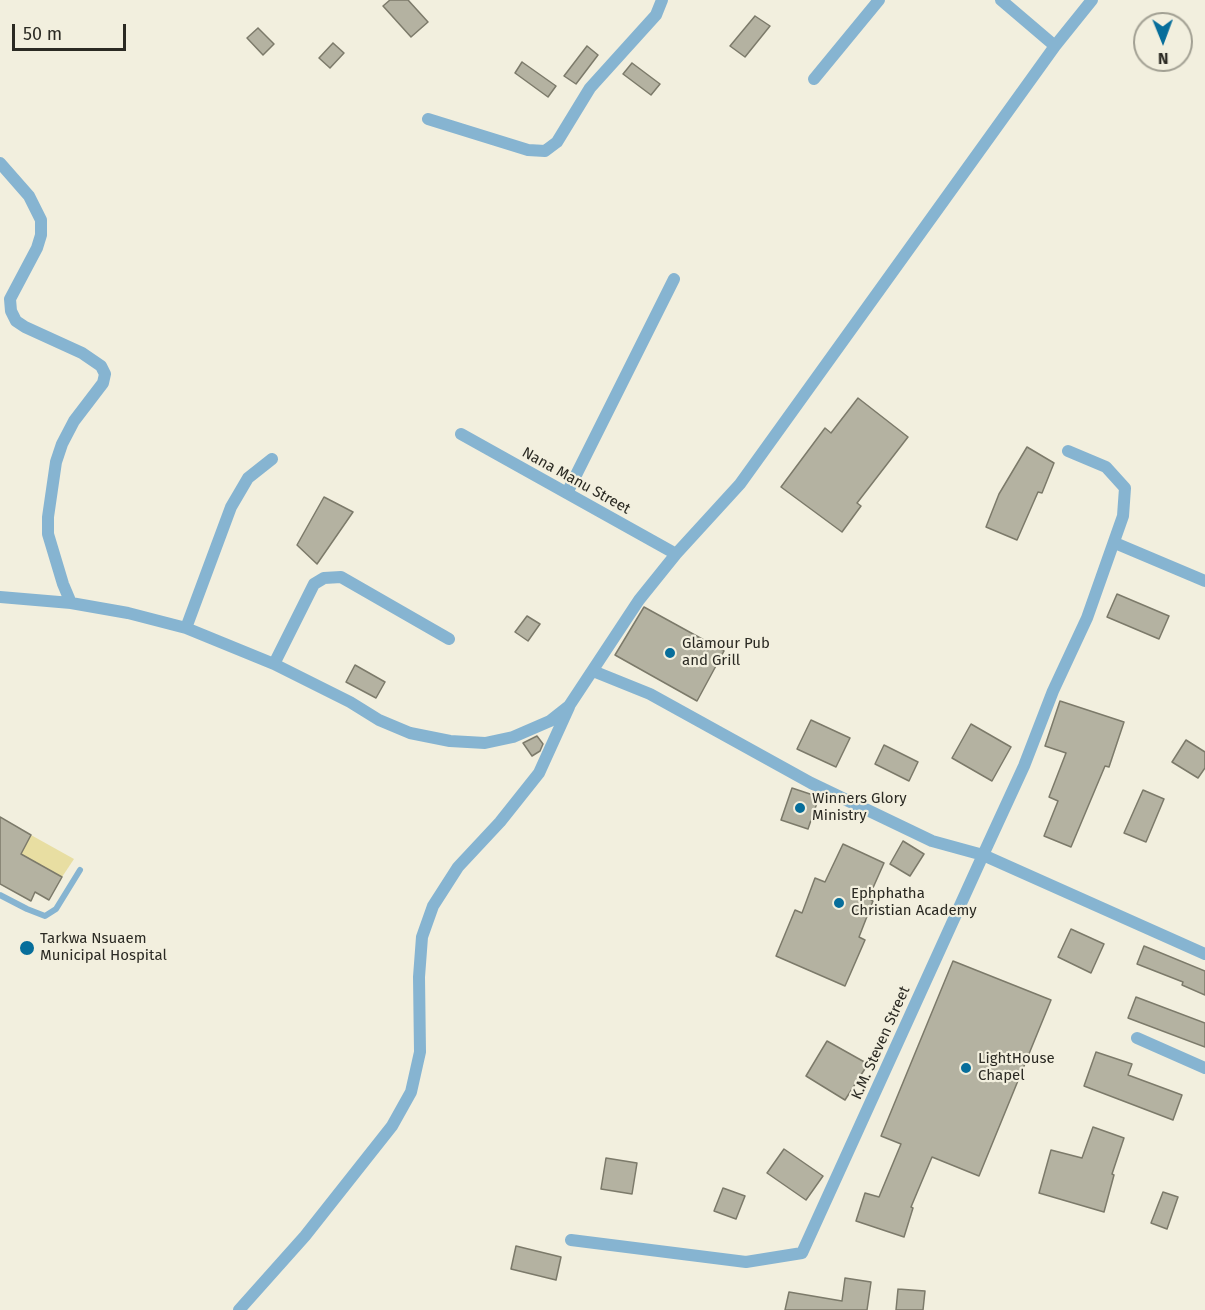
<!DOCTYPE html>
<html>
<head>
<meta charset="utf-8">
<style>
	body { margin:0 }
	#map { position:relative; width:1205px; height:1310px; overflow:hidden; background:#f2efde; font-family:"Fira Sans",sans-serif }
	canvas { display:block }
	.north { position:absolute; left:1133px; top:12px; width:60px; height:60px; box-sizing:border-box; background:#f2efde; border:2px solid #a2a093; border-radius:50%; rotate:179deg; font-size:16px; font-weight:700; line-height:24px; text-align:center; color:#2b2a23 }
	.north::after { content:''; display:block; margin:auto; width:21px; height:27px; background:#076e9b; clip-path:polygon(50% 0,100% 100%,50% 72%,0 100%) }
	.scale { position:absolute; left:12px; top:24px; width:114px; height:27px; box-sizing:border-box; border:3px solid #2b2a23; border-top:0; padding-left:8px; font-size:18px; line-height:21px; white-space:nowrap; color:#2b2a23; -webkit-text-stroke:4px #f2efde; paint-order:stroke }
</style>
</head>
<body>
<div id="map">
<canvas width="1205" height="1310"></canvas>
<div class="north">N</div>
<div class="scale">50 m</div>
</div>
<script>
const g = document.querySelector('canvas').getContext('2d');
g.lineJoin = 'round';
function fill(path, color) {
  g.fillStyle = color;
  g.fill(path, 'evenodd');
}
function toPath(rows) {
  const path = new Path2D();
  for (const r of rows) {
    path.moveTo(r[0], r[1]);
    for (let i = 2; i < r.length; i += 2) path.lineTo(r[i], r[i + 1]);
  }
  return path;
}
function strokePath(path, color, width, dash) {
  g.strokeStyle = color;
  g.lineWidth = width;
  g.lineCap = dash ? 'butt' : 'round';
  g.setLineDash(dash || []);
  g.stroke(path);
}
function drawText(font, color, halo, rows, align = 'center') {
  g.font = font + ' "Fira Sans",sans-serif';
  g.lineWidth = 4.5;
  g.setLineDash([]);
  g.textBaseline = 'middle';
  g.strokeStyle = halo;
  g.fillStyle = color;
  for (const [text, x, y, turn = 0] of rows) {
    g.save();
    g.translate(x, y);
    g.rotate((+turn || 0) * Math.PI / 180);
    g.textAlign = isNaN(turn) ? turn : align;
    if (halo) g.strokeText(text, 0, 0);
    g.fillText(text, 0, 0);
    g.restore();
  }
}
fill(toPath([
	[31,835,74,859,62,877,21,854]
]), '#e8dea2');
const building = toPath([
	[390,0,408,0,428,22,411,37,383,6,390,0],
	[755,16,770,26,745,57,730,46,755,16],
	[258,28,274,44,263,55,247,38,258,28],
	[333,43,344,53,330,68,319,58,333,43],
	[587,46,598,55,576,84,564,76,587,46],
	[522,62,556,86,548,97,515,73,522,62],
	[632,63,660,84,651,95,623,74,632,63],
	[858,398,908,437,857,503,861,506,842,532,781,487,825,428,831,433,858,398],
	[1027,447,1054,463,1042,493,1038,492,1017,540,986,527,999,494,1027,447],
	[324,497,353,512,317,564,297,545,324,497],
	[1117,594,1169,616,1159,639,1107,617,1117,594],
	[644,607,724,651,697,701,615,655,644,607],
	[527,616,540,624,528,641,515,632,527,616],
	[355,665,385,682,376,698,346,682,355,665],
	[1060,701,1124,722,1109,767,1105,766,1071,847,1044,836,1058,801,1049,797,1066,753,1045,746,1060,701],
	[811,720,850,738,836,767,797,749,811,720],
	[971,724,1011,747,992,781,952,758,971,724],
	[537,736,543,744,540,751,532,756,523,743,537,736],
	[1186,740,1205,752,1205,768,1198,778,1172,762,1186,740],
	[884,745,918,762,909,781,875,764,884,745],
	[792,788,819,797,808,829,781,820,792,788],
	[1143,790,1164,799,1146,842,1124,833,1143,790],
	[0,817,31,835,21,854,62,877,49,900,35,892,31,901,0,884,0,817],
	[903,841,924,854,910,876,890,864,903,841],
	[843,844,884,863,868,899,873,901,859,937,865,940,845,986,776,956,795,910,802,913,815,878,825,882,843,844],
	[1071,929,1104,944,1091,973,1058,957,1071,929],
	[1144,946,1205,971,1205,995,1182,985,1183,982,1137,964,1144,946],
	[953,961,1051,1000,979,1176,932,1157,911,1207,913,1208,904,1237,856,1221,865,1193,879,1197,901,1144,881,1136,953,961],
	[1136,997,1205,1023,1205,1047,1128,1018,1136,997],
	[827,1041,868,1064,845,1100,806,1076,827,1041],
	[1096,1052,1132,1064,1128,1075,1182,1095,1173,1120,1084,1086,1096,1052],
	[1093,1127,1124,1138,1112,1174,1114,1175,1104,1212,1039,1193,1051,1150,1082,1158,1093,1127],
	[784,1149,823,1176,806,1200,767,1173,784,1149],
	[606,1158,637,1163,632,1194,601,1189,606,1158],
	[723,1188,745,1196,736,1219,714,1211,723,1188],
	[1163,1192,1178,1197,1167,1229,1151,1223,1163,1192],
	[516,1246,561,1257,556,1280,511,1269,516,1246],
	[845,1278,871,1282,867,1310,785,1310,789,1292,842,1301,845,1278],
	[898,1289,925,1291,923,1310,896,1310,898,1289]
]);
fill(building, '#b4b2a1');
strokePath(building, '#7c7a6a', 1.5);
strokePath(toPath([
	[0,895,27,909,45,916,56,909,80,870]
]), '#86b4d1', 6);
strokePath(toPath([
	[1001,0,1055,46],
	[814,79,879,0],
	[428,119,528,150,545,151,557,142,590,88,656,15,662,0],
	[0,163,29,196,41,220,41,235,37,248,10,299,11,311,16,321,25,327,82,353,101,366,105,374,103,383,74,421,62,444,56,462,48,517,48,534,63,584,71,603],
	[461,434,676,554],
	[567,493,674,279],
	[1115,543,1205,581],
	[0,597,71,603,128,613,186,628,274,664,350,702,379,720,410,733,450,741,485,743,513,737,550,721,569,706,639,600,676,554,740,484,1055,46,1092,0],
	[186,628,231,507,248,478,272,459],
	[274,664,314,584,324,578,341,577,449,639],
	[593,671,650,694,811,783,932,841,983,855,1024,766,1053,691,1087,618,1123,516,1125,488,1106,467,1068,451],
	[1137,1038,1205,1068],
	[571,1240,746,1262,802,1253,983,855,1205,954],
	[239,1310,305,1236,392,1126,411,1092,420,1052,419,977,422,937,433,906,458,867,500,822,539,773,569,707]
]), '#86b4d1', 12);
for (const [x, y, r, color] of [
	[670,653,6,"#076e9b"],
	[800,808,6,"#076e9b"],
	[839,903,6,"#076e9b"],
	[27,948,8,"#076e9b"],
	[966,1068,6,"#076e9b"]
]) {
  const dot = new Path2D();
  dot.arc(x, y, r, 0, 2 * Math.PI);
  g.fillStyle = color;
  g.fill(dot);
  strokePath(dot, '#f2efde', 2);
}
drawText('15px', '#2b2a23', '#f2efde', [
	["Nana Manu Street",576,481,29],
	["K.M. Steven Street",881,1043,-66]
]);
drawText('15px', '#2b2a23', '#f2efde', [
	["Glamour Pub",682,644],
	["and Grill",682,661],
	["Winners Glory",812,799],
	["Ministry",812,816],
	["Ephphatha",851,894],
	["Christian Academy",851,911],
	["Tarkwa Nsuaem",40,939],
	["Municipal Hospital",40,956],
	["LightHouse",978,1059],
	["Chapel",978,1076]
], 'left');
</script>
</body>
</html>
